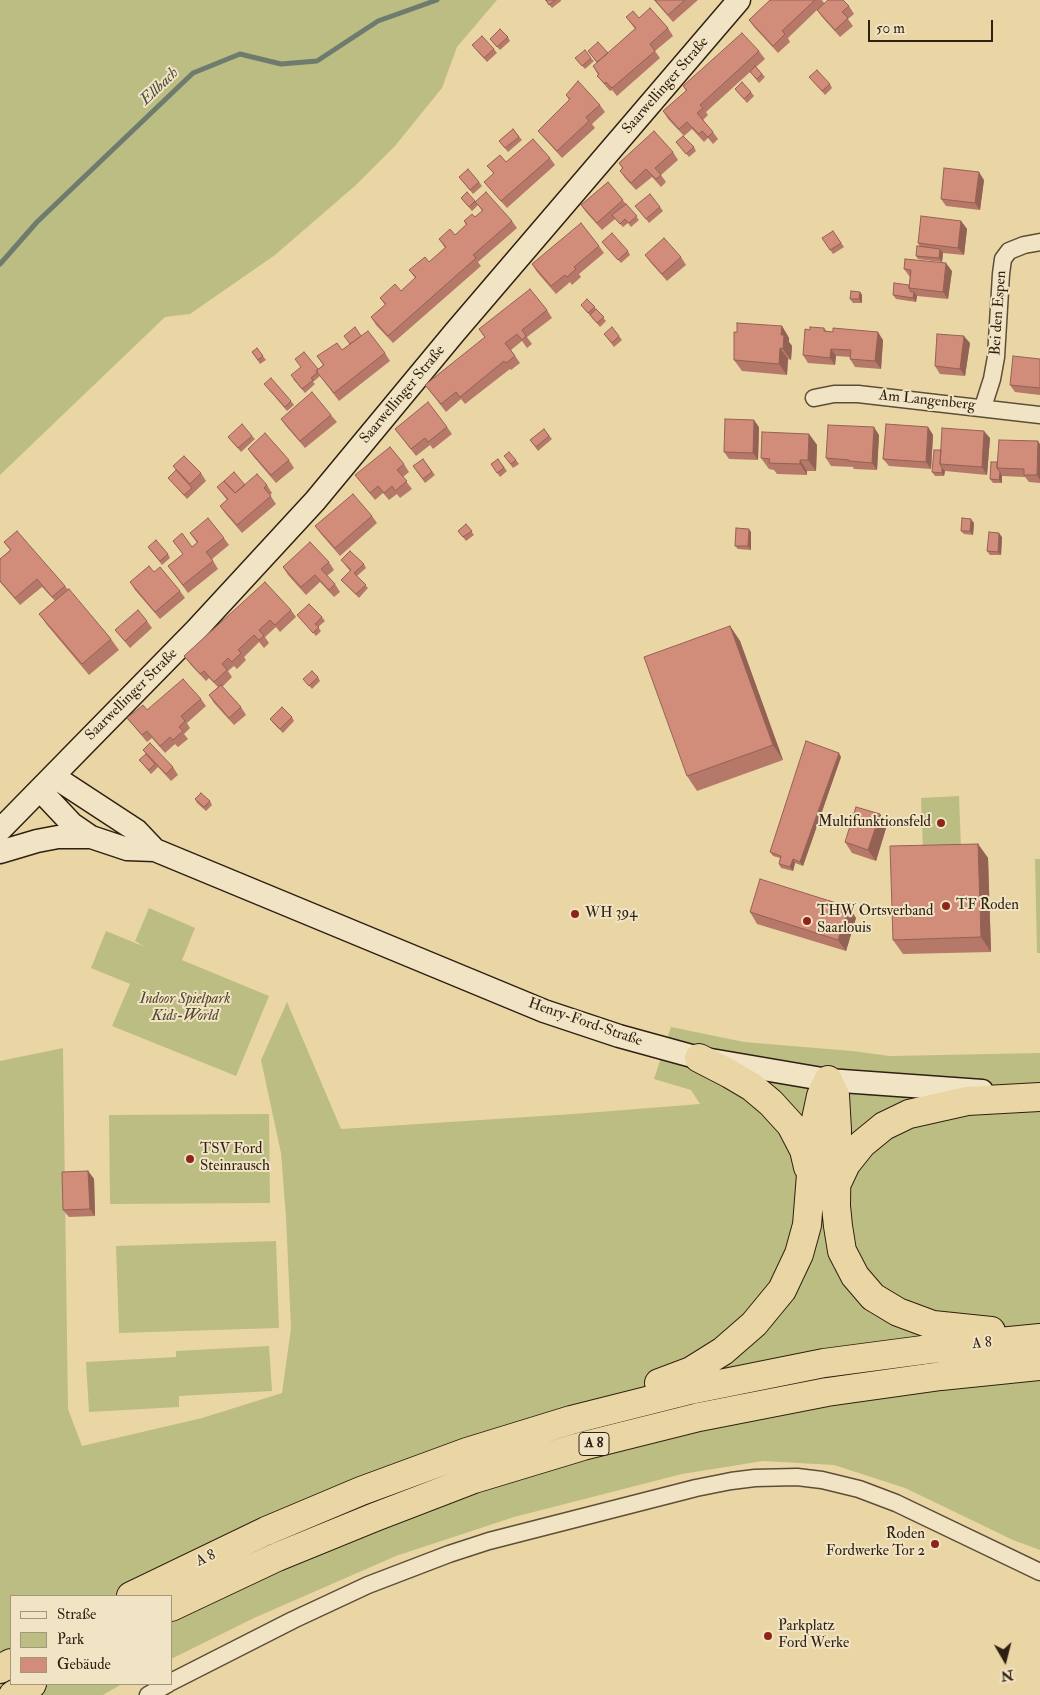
<!DOCTYPE html>
<html>
<head>
<meta charset="utf-8">
<style>
	body { margin:0 }
	#map { position:relative; width:1040px; height:1695px; overflow:hidden; background:#ead6a5; font-family:"IM FELL Double Pica",serif }
	canvas { display:block }
	.legend { position:absolute; left:10px; top:1595px; width:162px; height:90px; box-sizing:border-box; background:#f1e4c4; border:1px solid #a3967d; margin:0; padding:6px 9px; list-style:none; font-size:15px; color:#2f2013 }
	.legend li { display:flex; align-items:center; gap:10px; height:25px }
	.legend b { width:25px; border:1px solid #a3967d }
	.north { position:absolute; left:980px; top:1635px; width:50px; height:50px; -webkit-text-stroke:4px #f1e4c4; paint-order:stroke; rotate:172deg; font-size:14px; font-weight:700; line-height:20px; text-align:center; color:#2f2013 }
	.north::after { content:''; display:block; margin:auto; width:18px; height:22px; background:#2f2013; clip-path:polygon(50% 0,100% 100%,50% 72%,0 100%) }
	.scale { position:absolute; left:868px; top:20px; width:125px; height:22px; box-sizing:border-box; border:2px solid #2f2013; border-top:0; padding-left:6px; font-size:15px; line-height:18px; white-space:nowrap; color:#2f2013; -webkit-text-stroke:4px #f1e4c4; paint-order:stroke }
</style>
</head>
<body>
<div id="map">
<canvas width="1040" height="1695"></canvas>
<ul class="legend">
<li><b style="height:6px;background:#f1e4c4"></b>Straße</li>
<li><b style="height:14px;background:#bbbd83"></b>Park</li>
<li><b style="height:14px;background:#d28c7a"></b>Gebäude</li>
</ul>
<div class="north">N</div>
<div class="scale">50 m</div>
</div>
<script>
const g = document.querySelector('canvas').getContext('2d');
g.lineJoin = 'round';
function fill(path, color) {
  g.fillStyle = color;
  g.fill(path, 'evenodd');
}
function toPath(rows) {
  const path = new Path2D();
  for (const r of rows) {
    path.moveTo(r[0], r[1]);
    for (let i = 2; i < r.length; i += 2) path.lineTo(r[i], r[i + 1]);
  }
  return path;
}
function strokePath(path, color, width, dash) {
  g.strokeStyle = color;
  g.lineWidth = width;
  g.lineCap = dash ? 'butt' : 'round';
  g.setLineDash(dash || []);
  g.stroke(path);
}
function drawText(font, color, halo, rows, align = 'center') {
  g.font = font + ' "IM FELL Double Pica",serif';
  g.lineWidth = 4;
  g.setLineDash([]);
  g.textBaseline = 'middle';
  g.strokeStyle = halo;
  g.fillStyle = color;
  for (const [text, x, y, turn = 0] of rows) {
    g.save();
    g.translate(x, y);
    g.rotate((+turn || 0) * Math.PI / 180);
    g.textAlign = isNaN(turn) ? turn : align;
    if (halo) g.strokeText(text, 0, 0);
    g.fillText(text, 0, 0);
    g.restore();
  }
}
fill(toPath([
	[0,0,497,0,457,47,442,88,395,146,356,185,275,255,190,314,165,317,0,475],
	[959,796,961,848,923,850,921,798],
	[1035,859,1040,859,1040,953,1037,953],
	[149,908,195,928,182,960,269,996,236,1076,112,1026,130,984,91,968,106,931,145,947,135,941],
	[287,1002,341,1129,573,1114,700,1104,691,1090,654,1079,671,1027,744,1042,852,1051,890,1056,1040,1053,1040,1550,1013,1540,905,1488,834,1465,763,1461,682,1474,514,1517,396,1556,254,1618,171,1659,171,1596,11,1596,11,1684,122,1684,103,1695,0,1695,0,1061,63,1048,68,1409,82,1446,202,1418,282,1393,291,1328,286,1217,281,1153,261,1060],
	[269,1114,270,1203,110,1204,109,1115],
	[276,1241,279,1328,119,1333,116,1246],
	[269,1346,272,1391,179,1396,179,1407,89,1412,86,1362,176,1357,176,1351]
]), '#bbbd83');
strokePath(toPath([
	[0,264,37,222,193,73,240,54,281,64,317,61,378,21,437,0]
]), '#6e7b6f', 5);
const street = toPath([
	[814,398,834,394,858,394,1040,415],
	[983,407,992,379,996,357,1001,274,1003,259,1009,251,1024,245,1040,242],
	[171,1682,293,1620,368,1585,449,1554,489,1541,696,1488,731,1481,755,1478,797,1477,822,1480,859,1489,896,1503,1040,1572],
	[148,1695,168,1684]
]);
const secondary = toPath([
	[53,776,137,831,155,850],
	[40,790,72,824,91,837,127,849,155,850,544,1011,619,1036,699,1058,828,1080,982,1091],
	[0,830,196,630,315,501,455,332,739,0],
	[0,852,37,841,58,837,91,837]
]);
const highway = toPath([
	[699,1058,730,1074,752,1087,771,1103,791,1125,804,1150,808,1167],
	[829,1082,835,1095,837,1130,836,1206,838,1226,842,1251,855,1276,873,1297,898,1312,933,1325,991,1331],
	[837,1183,846,1164,862,1144,884,1126,909,1114,967,1101,1040,1097],
	[659,1383,691,1371,723,1351,754,1324,782,1290,799,1254,807,1225,815,1124,821,1096,828,1080],
	[131,1596,266,1531,361,1491,467,1452,571,1420,690,1390,824,1363,938,1348,1040,1338],
	[171,1607,277,1557,375,1517,474,1479,583,1446,699,1417,827,1392,941,1376,1040,1366],
	[0,1669,11,1663],
	[13,1695,32,1684]
]);
strokePath(street, '#5e4e38', 19);
strokePath(secondary, '#2f2013', 25);
strokePath(highway, '#2f2013', 30);
strokePath(street, '#f1e4c4', 16);
strokePath(secondary, '#f1e4c4', 22);
strokePath(highway, '#ead6a5', 28);
fill(toPath([
	[545,0,561,0,561,1,552,8],
	[654,0,698,0,673,22],
	[770,0,822,0,824,3,849,6,854,14,848,19,853,26,840,37,822,17,817,10,788,38,790,42,778,53,754,27,749,20],
	[626,17,639,18,668,28,673,36,655,51,660,58,617,96,612,90,610,91,597,76,598,75,593,66,597,63,588,51,608,53,635,29],
	[508,37,510,41,500,50,490,39],
	[472,45,494,49,497,53,487,62],
	[759,51,765,59,756,67,765,77,759,83,750,72,706,112,708,115,703,120,713,132,718,139,713,144,708,138,704,142,692,129,684,136,668,119,663,111,686,91,683,86],
	[575,58,591,58,594,61,585,69],
	[809,77,830,84,832,88,825,95],
	[735,89,751,92,754,96,747,103],
	[566,95,600,105,605,112,592,124,595,128,562,158,544,138,538,131,569,100],
	[513,129,522,140,508,152,499,141],
	[676,142,694,147,696,151,689,157],
	[673,152,678,160,661,175,666,182,661,187,652,177,636,190,625,178,620,171,622,168,619,163],
	[550,158,555,165,507,208,490,189,484,182,494,174,487,166,506,162],
	[459,177,479,182,482,186,473,194],
	[984,180,980,210,946,206,941,199],
	[608,182,639,220,631,227,628,223,623,227,615,219,602,230,586,212,581,205],
	[461,198,475,202,512,221,517,228,478,262,481,266,393,343,376,325,371,317,385,305,380,298,401,291,415,278,409,270,429,262,445,248,439,239,455,235,466,225,464,221,475,217,482,211,478,205,472,211],
	[660,207,663,211,649,223,638,209],
	[961,221,967,229,964,255,943,253,942,262,918,259,916,256,920,247,918,243],
	[833,231,844,247,833,254,822,238],
	[602,242,628,251,630,255,621,263],
	[599,246,604,253,579,274,581,277,572,285,570,282,556,294,537,272,532,264],
	[645,255,681,257,686,265,667,281,651,263],
	[904,269,952,271,948,299,917,296,916,302,896,299,893,295,909,285,910,277],
	[860,292,862,295,862,303,853,303,850,299],
	[587,299,606,321,600,327,581,305],
	[547,310,552,318,527,337,532,344,527,348,522,341,511,350,520,363,511,370,510,369,465,404,461,399,446,412,425,385,485,338,479,329],
	[782,326,789,338,789,342,792,346,791,360,788,359,787,375,742,371,734,360],
	[824,328,827,332,883,340,881,369,855,367,850,359,850,357,836,356,835,365,808,363,803,355,810,330],
	[604,334,619,336,622,340,614,347],
	[361,336,385,353,390,361,339,401,320,376,313,382,315,384,305,393,293,379,318,369,323,365,317,356,342,350],
	[970,343,965,376,940,374,935,366],
	[257,348,266,360,260,364,252,352],
	[1040,359,1040,395,1015,392,1010,385],
	[264,384,291,401,294,405,287,411],
	[331,415,337,422,305,448,286,426,281,419],
	[447,427,452,434,433,449,430,445,416,456,395,429],
	[759,427,758,460,729,459,724,452],
	[928,427,933,435,931,469,889,466,883,459],
	[544,429,552,439,538,451,530,440],
	[809,434,817,445,816,471,807,471,807,475,777,474,774,470,769,469,761,458],
	[879,435,877,470,854,469,853,467,831,466,826,458],
	[252,436,255,439,241,452,228,437],
	[990,438,987,475,945,471,944,476,935,476,932,472,941,450],
	[1040,444,1040,483,1029,482,1025,477,1002,476,1002,483,993,483,990,479,997,462],
	[248,449,289,460,294,468,276,483,253,456],
	[423,459,435,475,425,483,413,466],
	[498,459,507,471,500,477,491,464],
	[507,460,516,460,519,464,513,468],
	[404,464,409,472,403,477,412,489,400,498,397,494,389,500,383,493,375,500,355,475],
	[173,466,201,473,206,481,187,499,168,478,176,470],
	[245,485,267,485,272,493,270,495,276,504,242,533,225,513,220,506,227,500,217,487],
	[372,516,377,523,340,556,321,534,315,526],
	[974,523,973,535,964,534,961,531],
	[466,524,474,535,466,541,458,531],
	[751,532,751,550,738,549,735,546],
	[190,533,224,538,229,545,212,559,218,569,188,593,168,566,183,554,173,541,192,547,197,543],
	[1002,537,1001,555,990,555,987,551],
	[4,542,65,586,111,639,119,650,89,675,47,625,39,614,55,601,42,587,20,605,0,582,0,559,10,550],
	[148,547,168,554,170,558,162,565],
	[341,560,364,564,366,568,357,576,368,588,359,598,341,580,350,571],
	[329,562,334,570,327,576,335,584,340,592,334,597,320,582,306,595,288,575,283,567],
	[154,572,180,591,185,598,160,619,135,590,130,582],
	[291,610,296,617,280,632,276,627,265,637,269,643,264,648,259,642,244,657,246,660,237,669,234,666,228,671,232,677,222,687,241,707,246,715,234,725,214,703,209,695,218,687,209,678,206,681,190,664,184,656],
	[297,615,322,617,325,621,318,627,321,631,316,636],
	[147,621,152,628,130,648,115,630],
	[730,626,740,641,783,760,697,791,687,776],
	[318,677,320,681,312,689,303,679],
	[201,699,206,706,187,723,190,728,184,734,188,739,178,747,175,744,165,753,152,738,147,742,127,718,147,710],
	[292,717,294,721,283,733,273,723,270,719],
	[143,750,173,767,178,775,171,781,158,767,151,774,139,760,146,754],
	[841,757,803,866,795,863,793,871,781,868,779,864,780,858,773,856,770,852],
	[195,799,210,801,212,805,206,811,197,803],
	[880,814,887,825,876,861,852,853,845,842],
	[978,844,988,858,991,952,903,954,893,940],
	[750,912,856,918,846,951,757,924],
	[88,1171,94,1179,95,1216,69,1217,63,1210]
]), '#b57869');
fill(toPath([
	[979,172,984,180,980,210,975,203],
	[961,221,967,229,964,255,958,248],
	[940,249,943,253,942,262,939,258],
	[946,263,952,271,948,299,943,292],
	[860,292,862,295,862,303,859,299],
	[914,292,917,296,916,302,913,298],
	[782,326,789,338,789,342,792,346,791,360,783,349,781,335],
	[878,332,883,340,881,369,875,361],
	[964,336,970,343,965,376,960,369],
	[780,348,788,359,787,375,779,364],
	[831,349,836,356,835,365,830,358],
	[754,420,759,427,758,460,753,453],
	[874,427,879,435,877,470,872,463],
	[928,427,933,435,931,469,926,462],
	[984,431,990,438,987,475,982,467],
	[809,434,817,445,816,471,808,460],
	[1038,441,1040,444,1040,480,1037,475],
	[800,460,807,471,807,475,800,464],
	[942,468,945,471,944,476,942,473],
	[1000,472,1002,476,1002,483,999,480],
	[971,519,974,523,973,535,970,531],
	[749,529,751,532,751,550,748,546],
	[999,533,1002,537,1001,555,998,552],
	[730,626,740,641,783,760,773,745],
	[839,753,841,757,803,866,800,862],
	[880,814,887,825,876,861,868,850],
	[978,844,988,858,991,952,981,937],
	[793,859,795,863,793,871,790,867],
	[849,907,856,918,846,951,838,940],
	[88,1171,94,1179,95,1216,90,1209]
]), '#936255');
const building = toPath([
	[546,0,555,0,549,5,546,0],
	[655,0,685,0,668,15,655,0],
	[770,0,815,0,782,31,785,34,773,46,749,20,770,0],
	[828,0,843,0,849,6,842,12,848,18,835,30,817,10,828,0],
	[650,8,668,28,650,44,655,51,612,88,606,82,605,84,597,76,599,74,593,66,636,28,626,17,633,11,639,18,650,8],
	[500,29,508,37,497,47,490,39,500,29],
	[742,33,759,51,700,105,703,108,697,113,713,132,708,137,702,131,699,134,687,122,679,129,663,111,687,90,683,86,742,33],
	[482,36,494,49,484,58,472,45,482,36],
	[598,42,608,53,597,62,588,51,598,42],
	[585,50,591,58,582,66,575,58,585,50],
	[755,66,762,74,757,79,750,72,755,66],
	[817,70,830,84,822,91,809,77,817,70],
	[578,81,600,105,586,117,589,121,557,151,538,131,570,99,566,95,578,81],
	[742,82,751,92,744,99,735,89,742,82],
	[513,129,519,137,505,148,499,141,513,129],
	[654,131,673,152,655,168,661,175,656,179,646,169,631,183,620,171,623,168,619,163,654,131],
	[683,136,694,147,686,154,676,142,683,136],
	[533,139,550,158,501,201,484,182,494,173,487,166,500,155,506,162,533,139],
	[944,168,979,172,975,203,941,199,944,168],
	[468,169,479,182,470,190,459,177,468,169],
	[608,182,623,200,597,223,581,205,608,182],
	[467,192,475,201,469,207,461,198,467,192],
	[486,192,512,221,473,255,476,258,388,336,371,317,386,304,380,298,395,284,401,291,416,277,409,270,425,257,429,262,446,247,439,239,450,229,455,235,467,224,464,221,472,214,475,217,483,210,475,202,486,192],
	[650,194,660,207,646,219,635,206,650,194],
	[626,204,637,216,629,223,625,219,620,224,612,215,626,204],
	[921,216,961,221,958,248,918,243,921,216],
	[581,223,599,246,574,267,576,269,567,277,565,275,551,286,532,264,581,223],
	[833,231,841,243,830,250,822,238,833,231],
	[612,233,628,251,618,260,602,242,612,233],
	[664,238,681,257,662,274,645,255,664,238],
	[917,246,940,249,939,258,916,256,917,246],
	[905,259,946,263,943,292,909,288,911,270,904,269,905,259],
	[894,283,909,285,909,288,911,292,914,292,913,298,893,295,894,283],
	[530,289,547,310,522,330,526,336,522,340,517,334,505,343,515,356,506,363,504,361,460,397,456,392,441,404,425,385,485,337,479,329,530,289],
	[851,291,860,292,859,299,850,299,851,291],
	[587,299,595,307,588,313,581,305,587,299],
	[596,309,604,317,597,323,590,315,596,309],
	[737,323,782,326,781,335,784,335,783,349,780,348,779,364,734,360,734,332,737,332,737,323],
	[355,327,361,336,350,344,344,336,355,327],
	[612,327,619,336,612,343,604,334,612,327],
	[810,327,824,328,824,331,833,332,833,328,878,332,875,361,850,359,851,350,831,349,830,358,803,355,805,329,810,330,810,327],
	[368,331,385,353,334,393,316,371,324,365,317,356,337,343,342,350,368,331],
	[937,334,964,336,960,369,935,366,937,334],
	[257,348,263,356,258,360,252,352,257,348],
	[304,352,318,369,316,371,318,372,311,378,313,380,302,389,291,375,301,367,295,359,304,352],
	[1013,356,1040,359,1040,388,1010,385,1013,356],
	[271,378,291,401,285,407,264,384,271,378],
	[312,392,331,415,300,441,281,419,312,392],
	[428,402,447,427,428,442,425,438,411,449,395,429,428,402],
	[725,419,754,420,753,453,724,452,725,419],
	[242,424,252,436,238,448,228,437,242,424],
	[886,424,928,427,926,462,883,459,886,424],
	[828,425,874,427,872,463,849,461,849,460,826,458,828,425],
	[942,428,984,431,982,467,940,464,942,428],
	[544,429,549,436,536,447,530,440,544,429],
	[762,432,809,434,808,460,800,460,800,464,769,463,770,459,761,458,762,432],
	[265,433,289,460,271,475,248,449,265,433],
	[999,440,1038,441,1037,475,1024,475,1024,469,997,468,999,440],
	[390,447,404,464,397,470,407,481,395,491,392,486,384,493,378,486,370,493,355,475,390,447],
	[934,450,941,450,940,464,942,468,942,473,932,472,934,450],
	[509,452,516,460,511,464,504,456,509,452],
	[184,456,201,473,190,484,173,466,184,456],
	[423,459,432,472,423,479,413,466,423,459],
	[498,459,504,468,497,473,491,464,498,459],
	[991,462,997,462,997,468,1000,472,999,480,990,479,991,462],
	[176,470,192,488,184,495,168,478,176,470],
	[234,472,245,485,235,493,224,481,234,472],
	[257,474,267,485,264,488,271,496,237,525,220,506,228,499,217,487,224,481,235,493,257,474],
	[353,494,372,516,335,548,315,526,353,494],
	[208,518,224,538,206,552,213,561,183,585,168,566,183,554,173,541,182,533,192,547,198,542,190,533,208,518],
	[962,518,971,519,970,531,961,531,962,518],
	[466,524,472,531,463,537,458,531,466,524],
	[736,528,749,529,748,546,735,546,736,528],
	[17,531,65,586,52,597,37,579,15,598,0,581,0,559,11,550,4,542,17,531],
	[989,532,999,533,998,552,987,551,989,532],
	[156,540,168,554,160,561,148,547,156,540],
	[310,542,329,562,321,569,335,584,329,590,315,575,301,587,283,567,310,542],
	[350,551,364,564,354,573,366,585,356,594,341,580,351,570,341,560,350,551],
	[149,566,154,572,160,567,180,591,155,612,130,582,149,566],
	[265,582,291,610,275,625,270,620,259,630,264,636,259,640,254,635,238,650,241,653,232,662,228,658,222,664,227,670,214,682,204,671,200,674,184,656,265,582],
	[69,589,111,639,82,664,39,614,69,589],
	[309,604,322,617,315,624,319,627,313,633,297,615,309,604],
	[138,610,147,621,125,641,115,630,138,610],
	[730,626,773,745,687,776,644,657,730,626],
	[312,671,318,677,309,686,303,679,312,671],
	[183,679,201,699,181,716,185,721,179,727,183,731,173,740,170,737,160,746,147,731,142,735,127,718,143,705,147,710,183,679],
	[221,685,241,707,229,718,209,695,221,685],
	[282,707,292,717,280,729,270,719,282,707],
	[806,741,839,753,800,862,793,859,790,867,779,864,781,856,770,852,806,741],
	[150,743,173,767,166,774,143,750,150,743],
	[146,754,155,764,149,770,139,760,146,754],
	[201,793,210,801,204,807,195,799,201,793],
	[856,807,880,814,868,850,845,842,856,807],
	[978,844,981,937,893,940,890,846,978,844],
	[760,879,849,907,838,940,750,912,760,879],
	[88,1171,90,1209,63,1210,62,1172,88,1171]
]);
fill(building, '#d28c7a');
strokePath(building, '#936255', 1);
for (const [x, y, r, color] of [
	[941,823,5,"#8f2418"],
	[946,906,5,"#8f2418"],
	[575,914,5,"#8f2418"],
	[807,921,5,"#8f2418"],
	[190,1159,5,"#8f2418"],
	[935,1544,5,"#8f2418"],
	[768,1636,5,"#8f2418"]
]) {
  const dot = new Path2D();
  dot.arc(x, y, r, 0, 2 * Math.PI);
  g.fillStyle = color;
  g.fill(dot);
  strokePath(dot, '#f1e4c4', 2);
}
for (const [x, y, w] of [
	[594,1444,30]
]) {
  const box = new Path2D();
  box.roundRect(x - w / 2, y - 11.5, w, 23, 4);
  g.fillStyle = '#f1e4c4';
  g.fill(box);
  strokePath(box, '#2f2013', 1);
}
drawText('bold 14px', '#2f2013', null, [
	["A 8",594,1444]
]);
drawText('15px', '#2f2013', '#f1e4c4', [
	["Saarwellinger Straße",666,86,-49],
	["Bei den Espen",999,313,-86],
	["Saarwellinger Straße",403,395,-50],
	["Am Langenberg",927,401,6],
	["Saarwellinger Straße",132,695,-45],
	["Henry-Ford-Straße",585,1023,19],
	["A 8",982,1344,-6],
	["A 8",206,1559,-25]
]);
drawText('15px', '#2f2013', '#f1e4c4', [
	["Multifunktionsfeld",931,823,"right"],
	["TF Roden",956,906],
	["THW Ortsverband",817,912],
	["Saarlouis",817,929],
	["WH 394",585,914],
	["TSV Ford",200,1150],
	["Steinrausch",200,1167],
	["Roden",925,1535,"right"],
	["Fordwerke Tor 2",925,1552,"right"],
	["Parkplatz",778,1627],
	["Ford Werke",778,1644]
], 'left');
drawText('italic 15px', '#52472f', '#f1e4c4', [
	["Indoor Spielpark",185,1000],
	["Kids-World",185,1017]
]);
drawText('italic 16px', '#4e4e41', '#f1e4c4', [
	["Ellbach",160,87,-44]
]);
</script>
</body>
</html>
